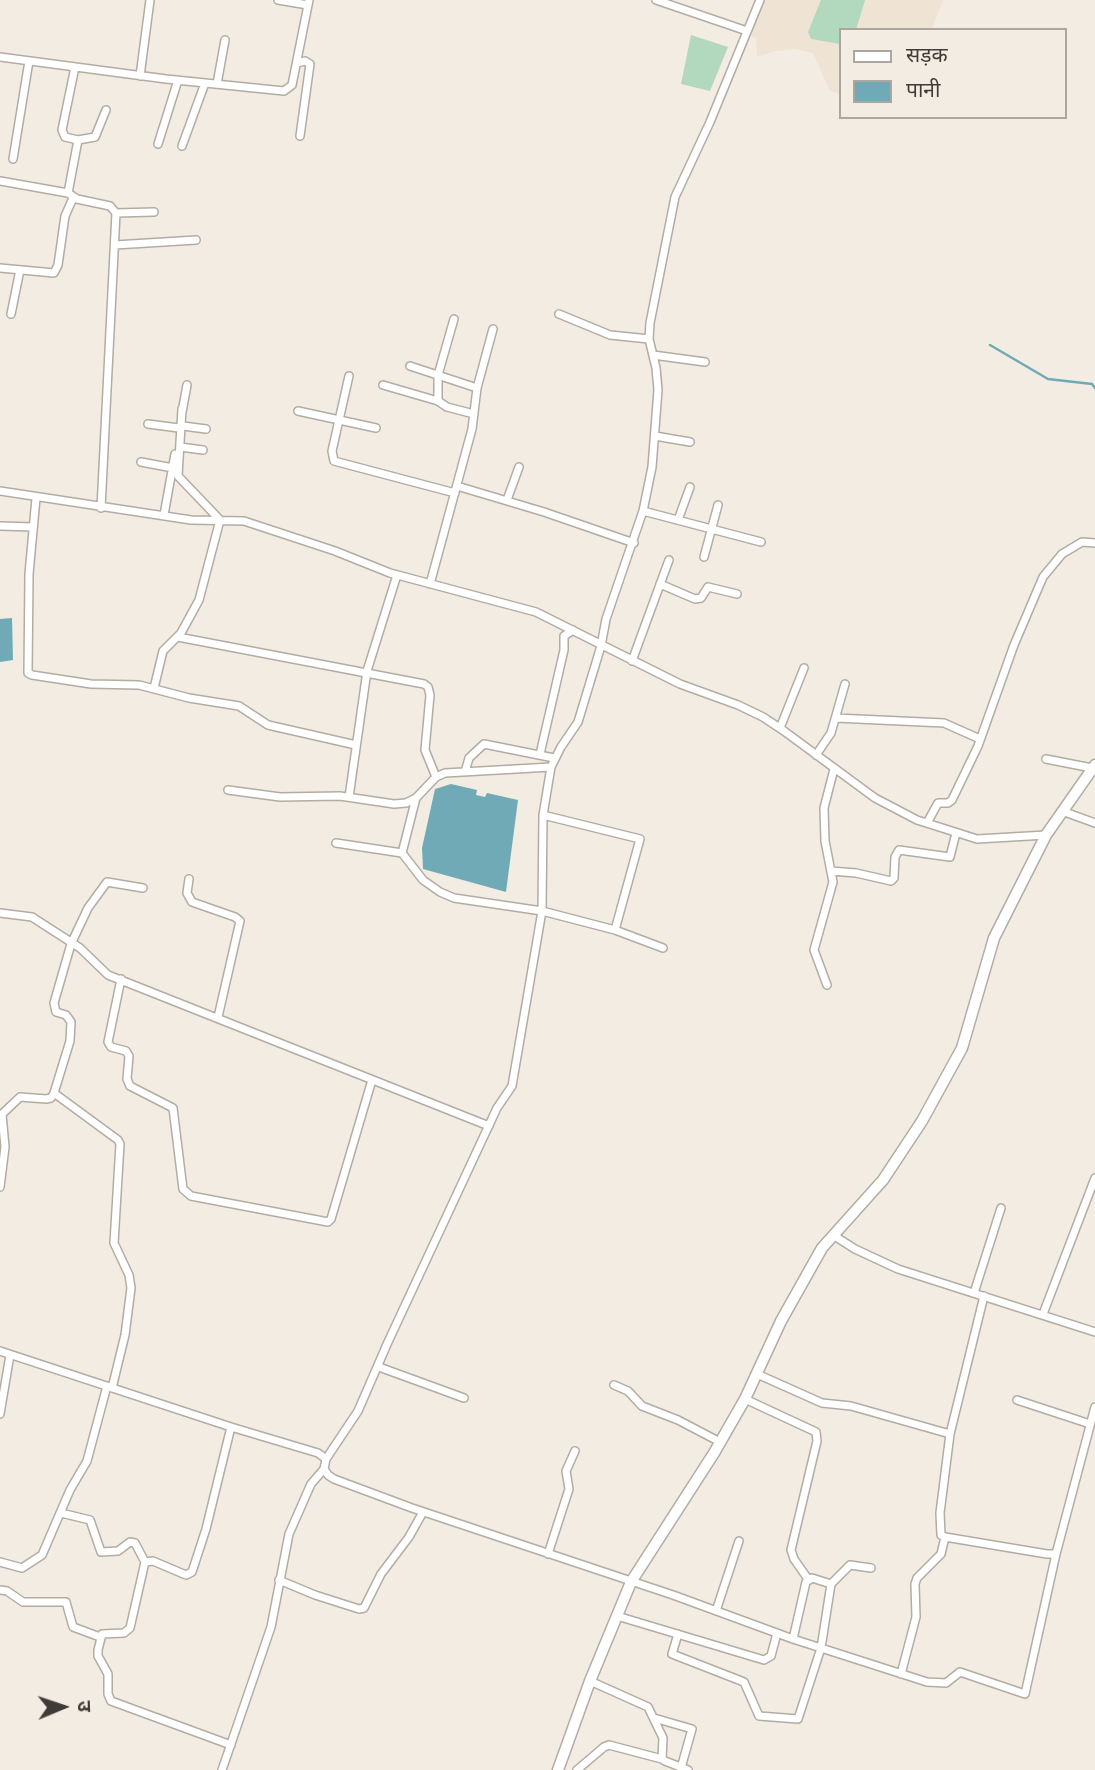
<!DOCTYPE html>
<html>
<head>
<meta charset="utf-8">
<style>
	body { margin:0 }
	#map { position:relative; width:1095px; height:1770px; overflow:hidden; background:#f3ece3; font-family:Cabin,"Noto Sans Devanagari",sans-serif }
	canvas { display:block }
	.legend { position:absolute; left:839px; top:28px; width:228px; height:91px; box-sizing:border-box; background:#f3ece3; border:2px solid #aba69f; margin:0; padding:9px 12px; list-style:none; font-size:21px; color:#3f3c38 }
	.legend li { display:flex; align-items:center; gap:14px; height:35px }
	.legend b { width:35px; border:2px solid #aba69f }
	.north { position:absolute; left:28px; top:1672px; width:70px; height:70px; -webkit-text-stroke:5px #f3ece3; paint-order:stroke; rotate:88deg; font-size:19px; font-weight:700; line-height:28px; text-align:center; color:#3f3c38 }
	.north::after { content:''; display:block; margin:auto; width:24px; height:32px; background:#3f3c38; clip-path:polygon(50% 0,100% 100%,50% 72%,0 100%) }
</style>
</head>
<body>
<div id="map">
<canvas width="1095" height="1770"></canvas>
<ul class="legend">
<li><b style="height:9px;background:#fff"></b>सड़क</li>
<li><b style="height:19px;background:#70aab6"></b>पानी</li>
</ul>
<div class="north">उ</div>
</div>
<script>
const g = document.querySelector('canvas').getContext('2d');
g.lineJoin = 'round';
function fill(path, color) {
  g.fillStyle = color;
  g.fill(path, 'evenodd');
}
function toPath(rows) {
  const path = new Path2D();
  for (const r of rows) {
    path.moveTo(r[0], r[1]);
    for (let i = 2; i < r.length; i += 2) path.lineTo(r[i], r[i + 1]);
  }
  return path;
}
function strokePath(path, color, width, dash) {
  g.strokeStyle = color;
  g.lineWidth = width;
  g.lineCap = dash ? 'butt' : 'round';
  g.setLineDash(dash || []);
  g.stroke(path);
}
fill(toPath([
	[762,0,943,0,943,1,931,30,841,30,841,94,830,91,813,53,795,49,776,51,757,57,756,38,752,37,751,33]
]), '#efe3d3');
fill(toPath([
	[821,0,865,0,856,30,841,30,841,44,811,39,808,32],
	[691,35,728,47,710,91,681,84]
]), '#b2d8be');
fill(toPath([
	[12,618,13,660,0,662,0,619],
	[451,784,477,790,476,795,485,797,487,793,518,800,506,892,423,869,422,848,435,789]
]), '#70aab6');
strokePath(toPath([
	[990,345,1048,379,1092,384,1095,388]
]), '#70aab6', 2.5);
const street = toPath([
	[278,0,308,5],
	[656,0,747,31],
	[0,57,166,79,284,91,292,85,309,0],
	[297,63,305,61,310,64,300,136],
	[75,67,62,130,65,137,78,140],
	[140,76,150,0],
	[217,84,225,40],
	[158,144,178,80],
	[182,146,205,83],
	[13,159,29,61],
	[0,181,68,193,77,199,110,206,116,213,101,508],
	[68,193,78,140,95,137,106,110],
	[116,213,154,212],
	[115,245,196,240],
	[0,268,54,273,58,265,65,216,73,198],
	[11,314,20,270],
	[559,314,610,335,649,339],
	[454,319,438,375,438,401,447,407,474,414],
	[653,355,705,362],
	[410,366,477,388],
	[349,376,332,451,334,461,455,493],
	[383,385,438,401],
	[298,411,376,428],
	[182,412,187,385],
	[148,424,179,428],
	[183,426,206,429],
	[655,436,690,442],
	[180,447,203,450],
	[141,462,173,468],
	[457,486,544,512,634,543],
	[0,491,191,520,244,521,335,551,390,573,536,612,680,684,738,705,763,717,784,731,875,798,917,820,977,839,1046,835],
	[36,498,29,574,28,673,32,675,91,684,139,685,189,698,239,706,268,725,356,745],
	[507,500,519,467],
	[643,511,761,542],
	[164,515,175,454],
	[678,520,690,487],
	[0,526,33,527],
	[704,557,718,505],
	[430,584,472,429,477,388,493,329],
	[660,584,695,599,701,598,708,587,737,594],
	[178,637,424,684,428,687,430,695,425,750,436,777],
	[632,661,669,560],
	[154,688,163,651,181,633,199,600,220,520,178,476,182,409],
	[836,718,944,723,980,739],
	[780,728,804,668],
	[540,754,564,650,564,636,573,630],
	[816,755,831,733,845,684],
	[1046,759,1092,768],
	[465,772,469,758,484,744,554,758],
	[228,790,280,797,340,796,394,804,406,803,416,798,436,777,445,773,551,767],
	[349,797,367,671,397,575],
	[416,798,402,853,423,880,440,892,454,898,542,911,615,930,663,948],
	[1062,811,1095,823],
	[543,815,640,839,615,930],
	[927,823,938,803,948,803,952,800,978,746,1014,645,1043,577,1062,554,1082,542,1095,543],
	[336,843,402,853],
	[831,871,856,873,891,881,894,878,895,857,899,850,950,857,956,833],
	[189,879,187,893,192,902,235,917,240,921,218,1017],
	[0,913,32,917,80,948,108,975,489,1126],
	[121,979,108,1042,111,1047,126,1051,129,1056,127,1079,130,1086,173,1108,183,1189,191,1196,328,1222,331,1219,372,1080],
	[827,985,814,950,833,882,825,841,824,808,834,769],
	[54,1093,118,1140,120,1144,114,1243,129,1275,131,1288,125,1335,112,1388],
	[0,1116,20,1097,46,1099,51,1098,54,1093,70,1041,71,1022,66,1015,56,1012,54,1003,71,944,88,908,107,882,143,888],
	[0,1187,5,1147,2,1114],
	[833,1235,855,1249,898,1269,1095,1332],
	[974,1293,1001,1208],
	[984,1296,950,1434,940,1513,941,1535,945,1537,1047,1554,1056,1554,1095,1407],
	[1043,1314,1095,1178],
	[0,1351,231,1427,318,1453,326,1459,324,1469,328,1475,334,1479,412,1508,673,1595,793,1639,927,1682,946,1683,960,1672,1025,1694,1056,1554],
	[379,1367,464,1398],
	[757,1374,822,1403,851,1406,950,1434],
	[614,1385,628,1391,642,1406,678,1420,720,1442],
	[745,1399,816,1432,817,1441,791,1550,794,1559,808,1579],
	[1017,1400,1090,1424],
	[0,1414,10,1355],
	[326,1459,358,1411,388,1342,497,1108,512,1086,542,911,543,815,551,767,561,747,578,722,601,646,606,619,643,511,652,467,658,390,656,368,649,339,650,323,675,197,710,122,760,0],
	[61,1513,90,1520,101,1552,118,1551,130,1542,135,1543,145,1562],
	[548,1554,569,1489,566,1471,575,1451],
	[0,1562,22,1568,42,1555,70,1490,87,1461,107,1386],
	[279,1580,315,1595,359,1609,364,1608,381,1574,409,1537,423,1512],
	[0,1590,7,1591,23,1602,66,1602,73,1627,100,1637],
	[716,1611,739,1541],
	[617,1616,764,1660,771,1656,777,1633],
	[678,1634,672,1654,744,1682,759,1716,798,1719,821,1648,831,1584,850,1565,871,1568],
	[793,1639,806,1582,812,1578,831,1584],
	[901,1674,916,1617,915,1584,917,1578,941,1554,945,1537],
	[590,1681,648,1707,663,1738,662,1759,665,1761,688,1770],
	[654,1718,692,1729,681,1768],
	[231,1745,111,1701,108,1694,108,1674,98,1656,98,1650,102,1634,124,1633,130,1628,145,1562,153,1561,186,1575,192,1572,206,1529,231,1427],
	[222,1770,271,1627,289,1534,311,1484,324,1469],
	[577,1770,604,1747,609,1745,662,1759]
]);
const secondary = toPath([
	[558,1770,590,1681,631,1582,714,1453,745,1399,781,1321,822,1248,883,1180,922,1121,962,1048,994,938,1046,835,1095,765]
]);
strokePath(street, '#b3aca3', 10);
strokePath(secondary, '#b3aca3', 13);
strokePath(street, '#fff', 7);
strokePath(secondary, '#fff', 10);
</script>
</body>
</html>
